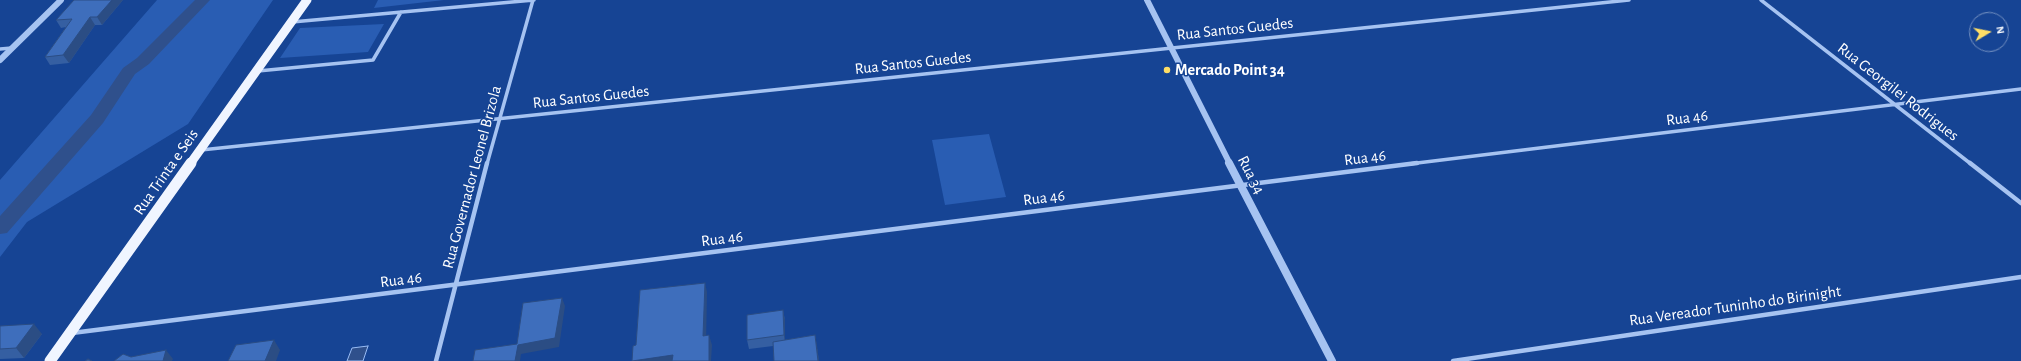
<!DOCTYPE html>
<html>
<head>
<meta charset="utf-8">
<style>
	body { margin:0 }
	#map { position:relative; width:2021px; height:361px; overflow:hidden; background:#164494; font-family:"Alegreya Sans",sans-serif }
	canvas { display:block }
	.north { position:absolute; left:1969px; top:12px; width:40px; height:40px; box-sizing:border-box; background:#164494; border:1px solid #738fbf; border-radius:50%; rotate:80deg; font-size:11px; font-weight:700; line-height:16px; text-align:center; color:#fff }
	.north::after { content:''; display:block; margin:auto; width:14px; height:18px; background:#ffde66; clip-path:polygon(50% 0,100% 100%,50% 72%,0 100%) }
</style>
</head>
<body>
<div id="map">
<canvas width="2021" height="361"></canvas>
<div class="north">N</div>
</div>
<script>
const g = document.querySelector('canvas').getContext('2d');
g.lineJoin = 'round';
function fill(path, color) {
  g.fillStyle = color;
  g.fill(path, 'evenodd');
}
function toPath(rows) {
  const path = new Path2D();
  for (const r of rows) {
    path.moveTo(r[0], r[1]);
    for (let i = 2; i < r.length; i += 2) path.lineTo(r[i], r[i + 1]);
  }
  return path;
}
function strokePath(path, color, width, dash) {
  g.strokeStyle = color;
  g.lineWidth = width;
  g.lineCap = dash ? 'butt' : 'round';
  g.setLineDash(dash || []);
  g.stroke(path);
}
function drawText(font, color, halo, rows, align = 'center') {
  g.font = font + ' "Alegreya Sans",sans-serif';
  g.lineWidth = 3;
  g.setLineDash([]);
  g.textBaseline = 'middle';
  g.strokeStyle = halo;
  g.fillStyle = color;
  for (const [text, x, y, turn = 0] of rows) {
    g.save();
    g.translate(x, y);
    g.rotate((+turn || 0) * Math.PI / 180);
    g.textAlign = isNaN(turn) ? turn : align;
    if (halo) g.strokeText(text, 0, 0);
    g.fillText(text, 0, 0);
    g.restore();
  }
}
fill(toPath([
	[157,0,273,0,188,124,27,222,0,257,0,180],
	[378,0,444,0,374,8],
	[384,24,368,52,280,58,300,28],
	[989,134,1006,197,945,205,932,140]
]), '#295db3');
const water = toPath([
	[368,346,363,361,347,361,352,348,368,346]
]);
fill(water, '#2f508c');
strokePath(water, '#99bcf4', 1);
fill(toPath([
	[195,0,210,0,149,64,135,74,103,123,7,233,0,234,0,216,91,115,123,68,137,58,195,0]
]), '#2f508c');
strokePath(toPath([
	[1761,0,1971,164],
	[292,22,534,0],
	[0,49,12,48],
	[258,71,373,60,401,12],
	[201,150,1629,0],
	[487,164,533,0],
	[1409,164,2021,89]
]), '#a6c3f1', 3.5);
strokePath(toPath([
	[1970,163,2021,203],
	[72,333,1417,163],
	[436,361,487,163],
	[1453,361,2021,277]
]), '#a6c3f1', 4.5);
strokePath(toPath([
	[1147,0,1230,164],
	[0,60,61,0]
]), '#a6c3f1', 6);
strokePath(toPath([
	[1229,163,1332,361]
]), '#a6c3f1', 8);
strokePath(toPath([
	[190,164,307,0]
]), '#f0f5ff', 9);
strokePath(toPath([
	[50,361,191,163]
]), '#f0f5ff', 11);
fill(toPath([
	[123,0,102,25,95,25,69,63,50,65,45,57,66,27,61,28,56,20],
	[783,310,785,320,785,340,815,335,819,361,774,361,773,346,749,349,747,340],
	[0,326,42,334,24,358,0,359]
]), '#355fa2');
fill(toPath([
	[112,0,123,0,102,25,97,17],
	[90,17,95,25,69,63,63,55],
	[705,283,707,292,706,346,703,336],
	[562,298,565,306,559,347,521,354,520,361,515,361,518,345],
	[783,310,785,320,785,345,784,335],
	[34,324,42,334,24,358,16,348],
	[709,335,712,345,711,361,709,361],
	[815,335,817,345,819,361,818,361],
	[274,340,280,350,276,361,265,361],
	[166,350,173,359,172,361,163,361],
	[673,355,674,361,635,361]
]), '#2b4d84');
const building = toPath([
	[74,0,112,0,97,17,90,17,63,55,45,57,72,19,56,20,74,0],
	[705,283,703,336,709,335,709,361,672,361,673,355,632,361,633,346,636,345,640,290,705,283],
	[562,298,555,338,518,345,515,361,473,361,475,350,517,344,523,303,562,298],
	[783,310,784,335,747,340,747,315,783,310],
	[34,324,16,348,0,349,0,326,34,324],
	[815,335,818,361,774,361,773,342,815,335],
	[274,340,265,361,228,361,236,345,274,340],
	[166,350,163,361,114,361,123,354,131,357,166,350],
	[88,359,92,361,85,361,88,359]
]);
fill(building, '#3e6ebc');
strokePath(building, '#2b4d84', 1);
for (const [x, y, r, color] of [
	[1167,70,4,"#ffde66"]
]) {
  const dot = new Path2D();
  dot.arc(x, y, r, 0, 2 * Math.PI);
  g.fillStyle = color;
  g.fill(dot);
  strokePath(dot, '#164494', 1.5);
}
drawText('16px', '#fff', '#164494', [
	["Rua Santos Guedes",1235,29,-6],
	["Rua Santos Guedes",913,63,-6],
	["Rua Georgilei Rodrigues",1898,92,38],
	["Rua Santos Guedes",591,97,-6],
	["Rua 46",1687,118,-7],
	["Rua 46",1365,158,-7],
	["Rua Trinta e Seis",166,172,-55],
	["Rua 34",1251,175,63],
	["Rua Governador Leonel Brizola",472,177,-75],
	["Rua 46",1044,198,-7],
	["Rua 46",722,239,-7],
	["Rua 46",401,280,-7],
	["Rua Vereador Tuninho do Birinight",1735,306,-8]
]);
drawText('bold 16px', '#fff', '#164494', [
	["Mercado Point 34",1175,70]
], 'left');
</script>
</body>
</html>
